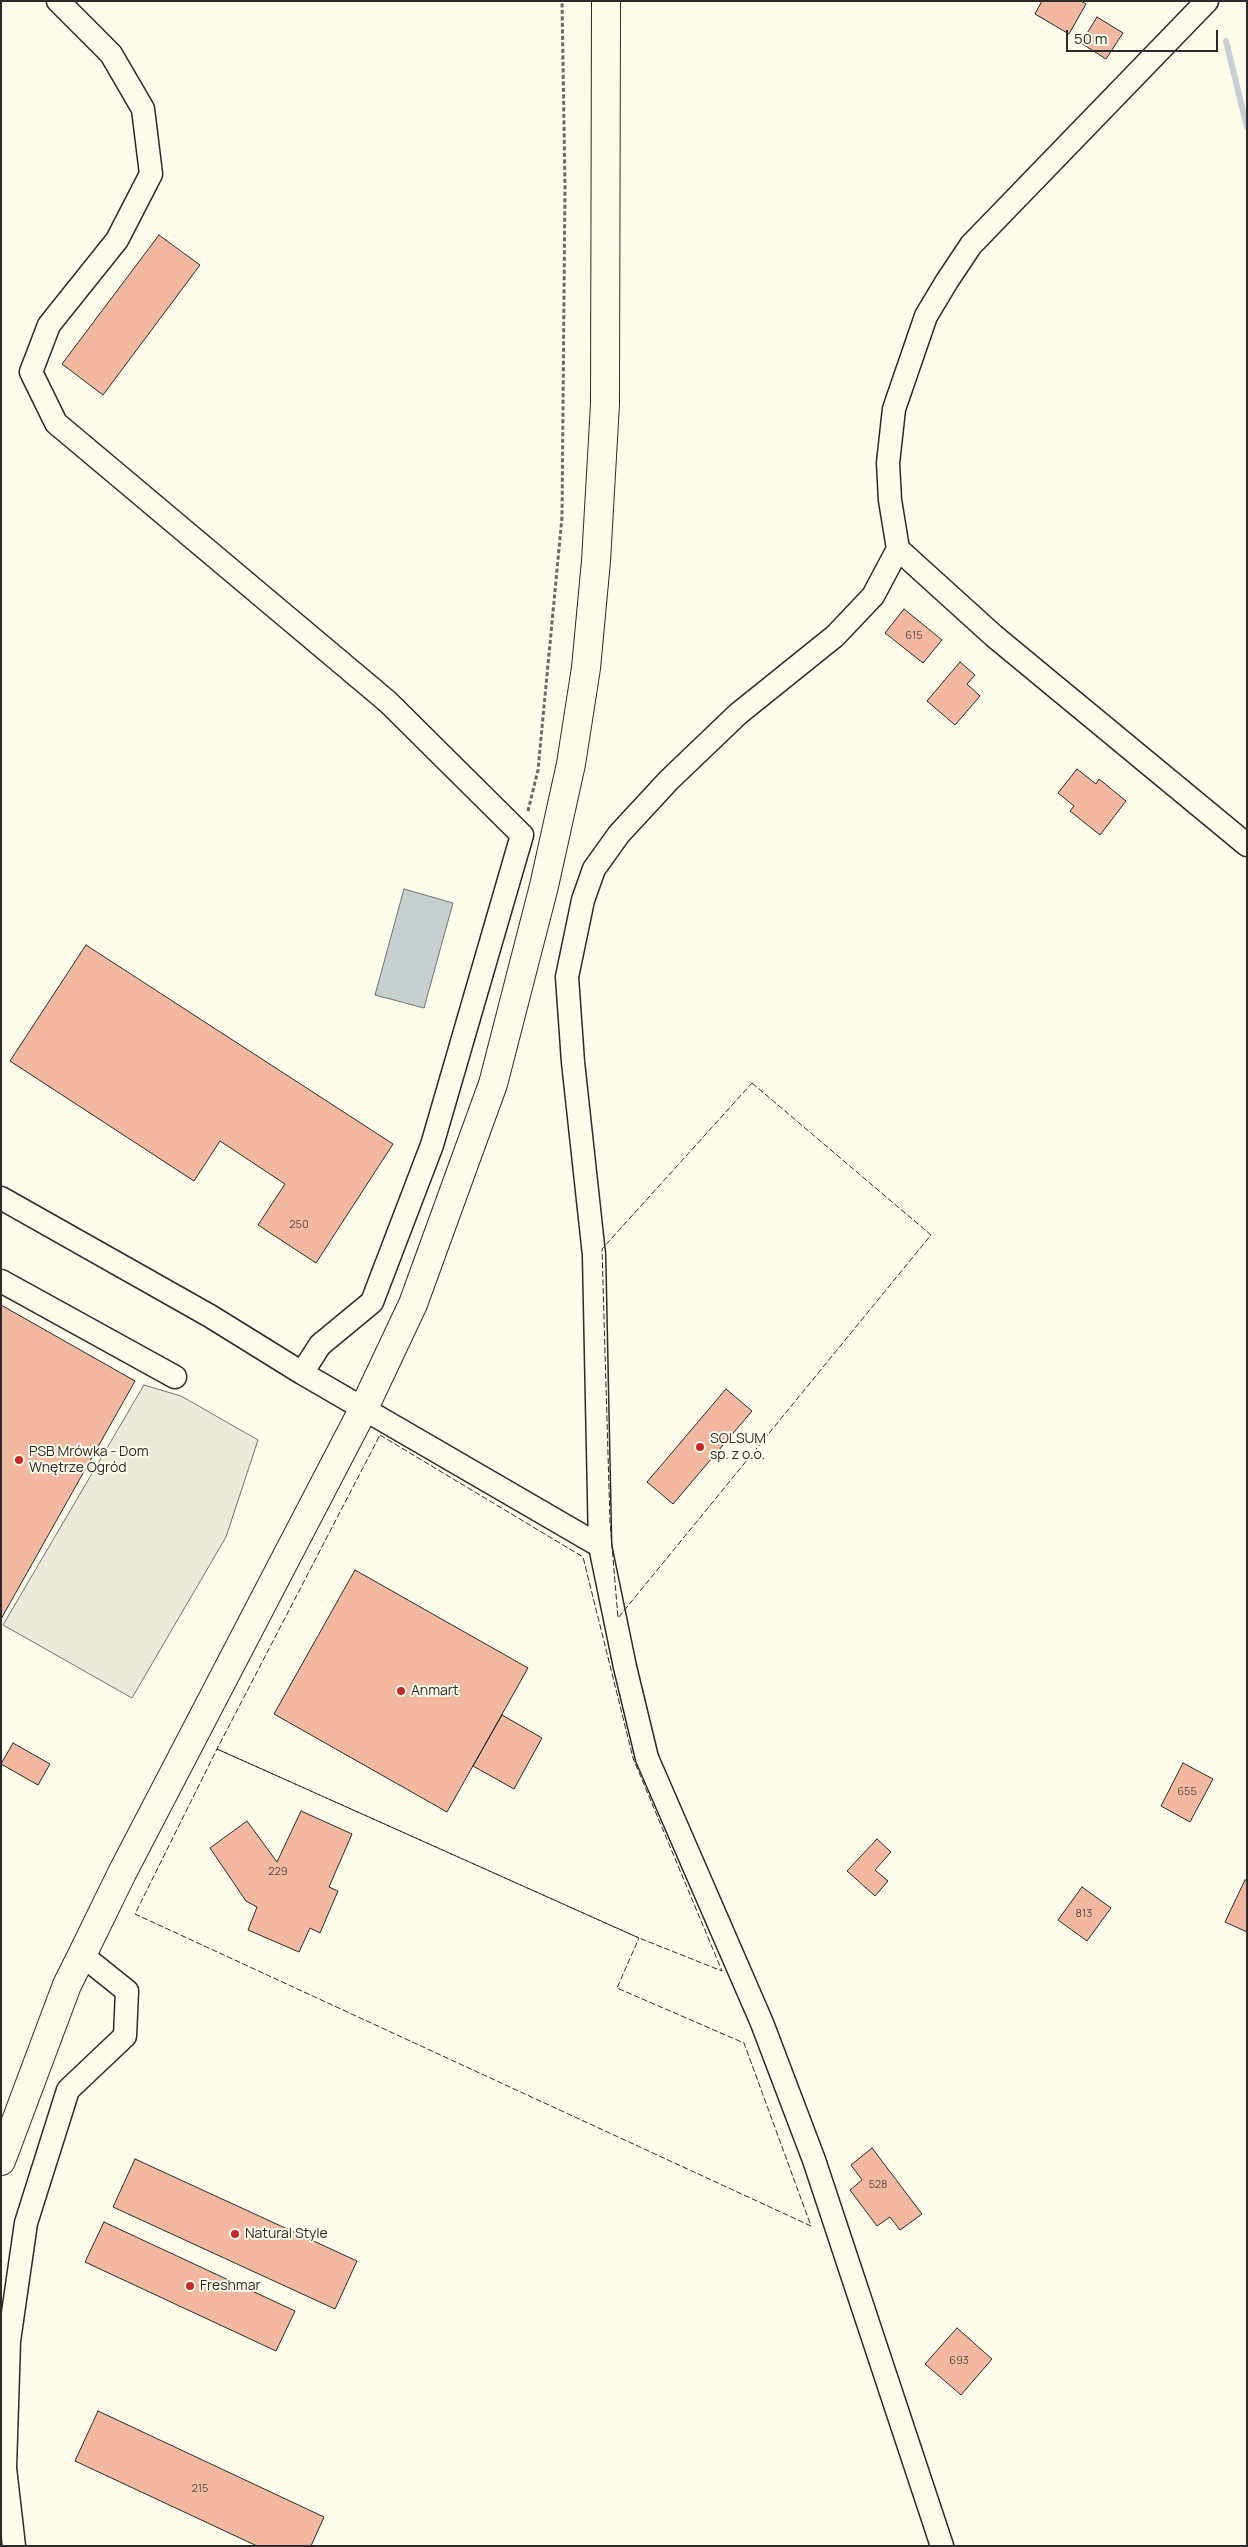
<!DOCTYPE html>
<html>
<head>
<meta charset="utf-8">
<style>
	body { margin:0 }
	#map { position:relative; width:1248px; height:2547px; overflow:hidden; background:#fdfbea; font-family:Manrope,sans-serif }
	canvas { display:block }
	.frame { position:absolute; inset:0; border:2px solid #2b2b2b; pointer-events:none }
	.scale { position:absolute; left:1066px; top:30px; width:152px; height:22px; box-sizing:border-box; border:2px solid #2b2b2b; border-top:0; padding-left:6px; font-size:15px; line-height:18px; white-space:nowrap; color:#2b2b2b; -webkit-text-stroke:4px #fdfbea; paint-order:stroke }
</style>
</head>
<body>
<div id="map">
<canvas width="1248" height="2547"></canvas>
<div class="frame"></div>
<div class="scale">50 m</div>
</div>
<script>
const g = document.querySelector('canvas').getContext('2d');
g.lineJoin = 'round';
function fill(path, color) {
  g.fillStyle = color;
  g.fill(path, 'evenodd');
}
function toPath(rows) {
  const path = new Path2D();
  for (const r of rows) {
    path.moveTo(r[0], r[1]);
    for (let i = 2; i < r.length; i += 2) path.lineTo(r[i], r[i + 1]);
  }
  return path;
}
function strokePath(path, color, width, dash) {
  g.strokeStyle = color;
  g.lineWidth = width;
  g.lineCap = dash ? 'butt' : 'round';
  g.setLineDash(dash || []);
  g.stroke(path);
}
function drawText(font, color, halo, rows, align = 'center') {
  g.font = font + ' Manrope,sans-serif';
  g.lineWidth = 4;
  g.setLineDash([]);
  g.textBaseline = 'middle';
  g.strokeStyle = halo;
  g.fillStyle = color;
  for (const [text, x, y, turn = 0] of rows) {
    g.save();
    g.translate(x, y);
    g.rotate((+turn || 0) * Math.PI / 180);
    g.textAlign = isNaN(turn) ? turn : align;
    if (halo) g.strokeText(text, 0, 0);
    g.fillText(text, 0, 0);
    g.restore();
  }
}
const parking = toPath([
	[144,1385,181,1396,258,1440,226,1537,132,1698,3,1625,144,1385]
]);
fill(parking, '#eceadb');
strokePath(parking, '#74746e', 1);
const water = toPath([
	[404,889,453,903,424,1008,375,995,404,889]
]);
fill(water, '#c7d0d0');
strokePath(water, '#74746e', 1);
strokePath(toPath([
	[1226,41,1247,127]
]), '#c7d0d0', 6);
const building = toPath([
	[1042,1,1081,1,1086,4,1069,34,1035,14,1042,1],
	[1097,17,1123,33,1106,59,1081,43,1097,17],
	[159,235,200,265,103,395,62,364,159,235],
	[904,609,942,640,923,663,885,633,904,609],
	[960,662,975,675,967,684,980,696,955,725,927,701,960,662],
	[1077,769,1096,784,1099,779,1126,801,1100,835,1070,811,1074,806,1058,793,1077,769],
	[86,945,393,1144,316,1263,258,1225,285,1184,220,1141,194,1181,10,1061,86,945],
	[1,1305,135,1381,1,1619,1,1305],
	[726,1389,752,1411,673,1504,647,1482,726,1389],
	[355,1570,528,1668,447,1812,274,1714,355,1570],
	[502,1715,542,1738,514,1789,473,1766,502,1715],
	[13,1743,50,1764,38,1785,1,1764,13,1743],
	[1183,1763,1213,1779,1190,1822,1161,1806,1183,1763],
	[301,1811,352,1834,329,1887,338,1891,320,1933,310,1928,299,1952,248,1930,257,1907,246,1901,210,1848,247,1821,277,1862,301,1811],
	[877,1839,891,1852,875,1870,888,1881,875,1896,847,1871,877,1839],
	[1245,1880,1247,1881,1247,1932,1225,1922,1245,1880],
	[1082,1887,1111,1908,1087,1941,1058,1920,1082,1887],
	[872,2148,922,2214,900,2230,890,2217,877,2226,850,2190,862,2180,851,2165,872,2148],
	[135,2159,357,2261,335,2309,113,2207,135,2159],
	[104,2222,295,2311,276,2351,85,2262,104,2222],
	[957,2328,992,2359,961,2395,925,2364,957,2328],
	[98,2411,324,2517,311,2546,257,2546,75,2461,98,2411]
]);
fill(building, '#f2b8a0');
strokePath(building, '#2b2b2b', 1);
const minor = toPath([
	[58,1,111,54,143,109,151,174,117,240,49,325,31,372,56,423,388,702,522,835,432,1145,372,1302,320,1345,302,1373],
	[898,549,994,636,1247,845],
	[1,1198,210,1316,302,1373,600,1546],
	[1,1281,175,1377],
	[14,2546,5,2468,9,2341,26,2223,68,2090,125,2036,127,1991,82,1955],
	[942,2546,814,2160,762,2023,647,1758,625,1667,600,1546,594,1255,573,1062,567,977,583,900,594,869,619,834,669,780,738,714,835,636,873,596,898,549,890,500,888,463,894,409,926,316,947,281,971,245,1207,1]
]);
const major = toPath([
	[1,2161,67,1985,82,1955,122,1873,364,1408,413,1304,493,1084,544,886,571,764,586,668,596,561,605,404,606,1]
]);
strokePath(minor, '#2b2b2b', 25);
strokePath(major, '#2b2b2b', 30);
strokePath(toPath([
	[528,811,538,770,562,517,565,187,562,1]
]), '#6a6964', 3, [4, 2.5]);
strokePath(minor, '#fdfbea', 22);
strokePath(major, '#fdfbea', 28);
strokePath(toPath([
	[752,1083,931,1235,618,1618,610,1522,602,1249,752,1083],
	[380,1435,583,1557,633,1758,722,1971,639,1938,217,1749,380,1435],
	[217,1749,639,1938,617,1988,744,2043,811,2226,135,1914,217,1749]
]), '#2b2b2b', 1, [6, 2.5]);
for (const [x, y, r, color] of [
	[700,1447,5,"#c62828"],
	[19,1460,5,"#c62828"],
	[401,1691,5,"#c62828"],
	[235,2234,5,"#c62828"],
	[190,2286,5,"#c62828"]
]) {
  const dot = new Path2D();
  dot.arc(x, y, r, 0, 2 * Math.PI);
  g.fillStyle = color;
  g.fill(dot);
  strokePath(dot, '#fdfbea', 2);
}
drawText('11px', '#5d4e48', null, [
	["615",914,636],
	["250",299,1225],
	["655",1187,1792],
	["229",278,1872],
	["813",1084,1914],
	["528",878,2185],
	["693",959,2361],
	["215",200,2489]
]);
drawText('14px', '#2b2b2b', '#fdfbea', [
	["SOLSUM",710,1439],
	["sp. z o.o.",710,1455],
	["PSB Mrówka - Dom",29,1452],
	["Wnętrze Ogród",29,1468],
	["Anmart",411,1691],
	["Natural Style",245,2234],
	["Freshmar",200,2286]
], 'left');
</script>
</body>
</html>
